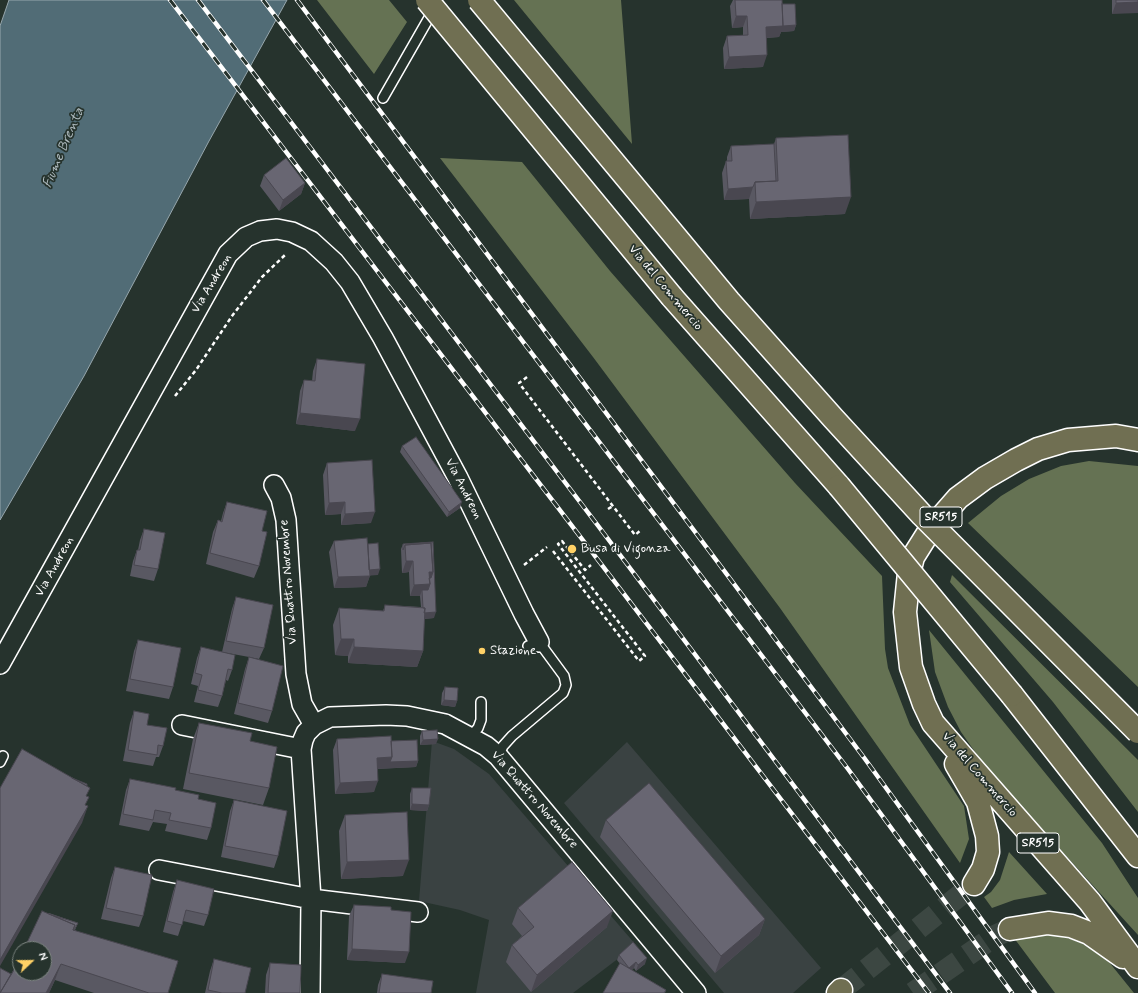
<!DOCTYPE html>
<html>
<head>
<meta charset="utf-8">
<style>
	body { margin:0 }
	#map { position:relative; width:1138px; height:993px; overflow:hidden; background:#26332d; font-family:Mynerve,sans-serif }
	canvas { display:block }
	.north { position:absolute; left:12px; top:941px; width:40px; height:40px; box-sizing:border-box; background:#26332d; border:1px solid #7d8581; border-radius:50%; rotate:68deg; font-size:11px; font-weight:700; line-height:16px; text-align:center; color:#fff }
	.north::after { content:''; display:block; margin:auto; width:14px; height:18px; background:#ffd166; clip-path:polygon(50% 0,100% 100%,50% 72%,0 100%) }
</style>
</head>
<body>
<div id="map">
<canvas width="1138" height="993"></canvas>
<div class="north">N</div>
</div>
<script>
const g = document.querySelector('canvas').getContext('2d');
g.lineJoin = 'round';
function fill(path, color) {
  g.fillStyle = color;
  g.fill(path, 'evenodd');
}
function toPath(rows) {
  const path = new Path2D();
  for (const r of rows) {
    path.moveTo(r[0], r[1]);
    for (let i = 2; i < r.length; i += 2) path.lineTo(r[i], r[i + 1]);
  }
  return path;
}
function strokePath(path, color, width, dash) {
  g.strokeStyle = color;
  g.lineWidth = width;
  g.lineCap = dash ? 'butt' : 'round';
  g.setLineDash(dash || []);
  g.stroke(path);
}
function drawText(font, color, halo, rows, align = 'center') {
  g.font = font + ' Mynerve,sans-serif';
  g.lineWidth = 3.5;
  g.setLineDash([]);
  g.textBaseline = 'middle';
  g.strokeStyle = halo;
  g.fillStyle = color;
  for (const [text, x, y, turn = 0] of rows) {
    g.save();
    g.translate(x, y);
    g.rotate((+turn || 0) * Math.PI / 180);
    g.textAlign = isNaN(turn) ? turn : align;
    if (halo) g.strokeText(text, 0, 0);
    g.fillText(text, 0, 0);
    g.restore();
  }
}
fill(toPath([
	[432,741,454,749,489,774,636,945,573,993,476,993,489,920,460,910,419,901],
	[627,742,821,968,793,993,724,993,564,803]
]), '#3a4242');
fill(toPath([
	[317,0,389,0,407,22,374,74],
	[514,0,621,0,632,144],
	[440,158,522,162,610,271,795,483,882,576,885,649,888,668,910,725,964,806,969,839,960,863,780,608,593,357],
	[1089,461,1138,466,1138,687,968,523,1001,496,1029,479,1061,466],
	[952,575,1138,760,1138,812,1053,702,950,582],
	[929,630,1102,843,1138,898,1138,935,1008,792,980,759,961,732,948,707,935,672],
	[1009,852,1047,894,1014,900,992,908,984,897,991,892,1000,880],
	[1048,934,1068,938,1088,946,1109,962,1134,993,1055,993,1014,938]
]), '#657253');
const water = toPath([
	[9,0,287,0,209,141,84,376,0,520,0,26,9,0]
]);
fill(water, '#516c76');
strokePath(water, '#97a7ad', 1);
strokePath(toPath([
	[841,990,974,884],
	[913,993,995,936,1010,929]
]), '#3c4742', 22, [22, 11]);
const lane = toPath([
	[383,98,434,9],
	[470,737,478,728,481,720,481,702],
	[498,756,503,746,512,736,563,693,566,685,564,676,539,642,528,646],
	[0,762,3,756]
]);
const street = toPath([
	[274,485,281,498,286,520,296,674,302,704,314,725],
	[0,664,228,254,246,237,260,231,277,229,292,232,311,241,334,262,350,282,383,338,458,478,524,614,539,642],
	[182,725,301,749],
	[159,870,311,899,418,912],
	[310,993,311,899,301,749,303,740,306,733,314,725,330,717,386,715,407,716,445,724,486,746,498,756,696,993]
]);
const primary = toPath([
	[1138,440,1116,436,1068,440,1038,449,1016,460,985,478,958,498,930,530,913,557,909,573,905,612,911,667,924,704,933,723,1090,902,1138,967],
	[956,764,978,802,987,836,988,852,983,869,974,884],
	[1010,929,1048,923,1071,926,1089,933,1123,957],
	[838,993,841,990]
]);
const highway = toPath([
	[672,297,839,486],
	[1012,695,1138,856]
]);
strokePath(lane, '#fff', 12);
strokePath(street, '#fff', 22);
strokePath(primary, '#fff', 25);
strokePath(highway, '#fff', 25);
strokePath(toPath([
	[527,377,519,383,635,535,641,530],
	[175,396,196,370,232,316,262,277,285,255],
	[608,509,613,506],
	[553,551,639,661,645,656,558,544,562,541,585,570,591,565],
	[524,565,547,547]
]), '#fff', 2.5, [4, 3]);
strokePath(lane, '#26332d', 9);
strokePath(street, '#26332d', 19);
strokePath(primary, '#706f52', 22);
strokePath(highway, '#706f52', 22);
const rail = toPath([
	[170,0,929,993],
	[198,0,599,527,950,993],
	[263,0,848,769,1012,993],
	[297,0,865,759,1035,993]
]);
strokePath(rail, '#fff', 4.5);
strokePath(rail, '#26332d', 3, [9]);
const highwayBridge = toPath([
	[427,0,672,297],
	[479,0,729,301,833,418,922,515,1138,732],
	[839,486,1012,695]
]);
strokePath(highwayBridge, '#fff', 25, []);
strokePath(highwayBridge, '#706f52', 22);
fill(toPath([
	[733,0,782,0,782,4,796,25,794,31,781,32,779,37,766,38,763,67,724,69,723,48,727,36,743,35,743,27,732,28,730,6],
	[1112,0,1138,0,1112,14],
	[776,138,845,214,750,219,749,199,724,200,722,173,726,161,727,161,727,157,731,146,774,144],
	[264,175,305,183,301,194,279,211,260,186],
	[317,359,355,431,296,424,300,391,304,380,312,381,313,371],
	[402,446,460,508,447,517,400,452],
	[327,463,371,523,341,525,341,514,325,515,323,475],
	[227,502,262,531,259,566,254,578,206,564,213,532,218,520,221,521,223,513],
	[144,529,158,569,154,581,130,576,133,561,137,550,138,550,140,540],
	[334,541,368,544,378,575,370,575,366,587,334,588,329,552],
	[433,542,434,618,424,619,423,651,417,667,348,663,348,656,335,655,333,625,339,608,383,611,385,605,421,607,420,596,410,596,409,572,402,573,401,549,403,544],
	[236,597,264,648,259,659,249,657,272,711,268,723,234,714,245,669,249,657,222,652,232,609],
	[138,640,173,687,169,699,126,691,134,651],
	[201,647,232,670,228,681,226,680,222,696,218,707,194,702,198,686,191,684,197,658],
	[445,687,457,701,455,707,441,705,442,693],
	[134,711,147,725,163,746,159,757,156,757,153,766,123,761,130,723],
	[199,723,269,788,263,805,183,789,193,739],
	[422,731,436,744,420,745,420,736],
	[337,739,391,741,418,761,416,767,377,769,374,792,335,794,333,750],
	[130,779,175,790,198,799,211,828,207,840,165,831,167,824,153,822,149,831,119,825,126,790],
	[412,788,429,805,427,811,410,810,410,794],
	[234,800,278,856,274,868,221,857,230,811],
	[345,815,403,876,341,879,339,831],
	[606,820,765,919,759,935,715,973,600,837],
	[115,867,143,916,139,927,101,919,111,878],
	[177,880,208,915,204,926,183,921,178,936,163,932,173,892],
	[354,905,391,910,405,963,347,960,349,916],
	[518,908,607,927,531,992,506,962,512,945,522,936,512,924],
	[49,913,78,923,75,930,168,993,94,993,55,980,49,993,0,993,11,974],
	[619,955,645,964,636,971,634,968,632,970,666,990,665,993,603,993,620,964,617,960],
	[214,959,245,993,205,993,210,971],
	[270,963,300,993,265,993,266,975],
	[382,974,431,993,377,993,378,985]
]), '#595862');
fill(toPath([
	[1138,2,1138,13,1112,14,1116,3],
	[736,16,747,16,743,27,732,28],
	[796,25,794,31,781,32,779,37,762,38,766,27],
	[767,55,763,67,724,69,729,57],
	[305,183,301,194,279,211,283,200],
	[753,187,749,199,724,200,728,189],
	[851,197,845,214,750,219,756,202],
	[300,413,360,419,355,431,296,424],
	[345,502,341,514,325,515,329,503],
	[462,502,460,508,447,517,449,512],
	[375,512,371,523,341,525,345,514],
	[406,561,413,561,409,572,402,573],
	[380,569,378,575,365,576,367,570],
	[429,572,433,572,429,583],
	[370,576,366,587,334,588,338,577],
	[430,584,426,595,422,590,420,596,410,596,414,585],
	[436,612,434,618,422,619,424,613],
	[341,639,354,639,348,656,335,655],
	[354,647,423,651,417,667,348,663],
	[444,700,457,701,455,707,441,705],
	[438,739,436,744,420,745,423,740],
	[392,757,418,761,416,767,373,769,377,758],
	[378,781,374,792,335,794,340,783],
	[412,804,429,805,427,811,410,810],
	[88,806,82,823,0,966,0,960],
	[409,860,403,876,341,879,347,862],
	[613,911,607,927,531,992,537,975],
	[765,919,759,935,715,973,721,956],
	[352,949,409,952,405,963,347,960],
	[647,958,645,964,636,971,638,965],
	[636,962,634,968,627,973,629,968],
	[61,964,55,980,49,993,46,993]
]), '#494750');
const building = toPath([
	[735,0,782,0,783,26,766,27,767,55,729,57,727,36,748,35,747,16,736,16,735,0],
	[1116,0,1138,0,1138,2,1116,3,1116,0],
	[782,4,795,4,796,25,783,26,782,4],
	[848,135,851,197,756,202,755,182,778,181,776,138,848,135],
	[774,144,776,181,755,182,753,187,728,189,726,161,732,161,731,146,774,144],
	[286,158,305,183,283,200,264,175,286,158],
	[317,359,365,364,360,419,300,413,304,380,315,381,317,359],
	[416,437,462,502,449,512,402,446,416,437],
	[372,460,375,512,345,514,345,502,329,503,327,463,372,460],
	[227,502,267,511,262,531,267,532,259,566,210,553,218,520,222,522,227,502],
	[144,529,165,533,158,569,134,565,137,550,140,550,144,529],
	[367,538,370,576,338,577,334,541,367,538],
	[433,542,436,612,424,613,425,608,423,608,422,590,428,590,430,584,429,578,431,578,433,572,431,543,405,545,403,550,403,544,433,542],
	[378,543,380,569,369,570,368,544,378,543],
	[431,543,433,572,429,572,430,584,414,585,413,561,406,561,405,545,431,543],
	[236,597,273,605,264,648,226,641,236,597],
	[385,605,425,608,423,651,354,647,354,639,341,639,339,608,384,611,385,605],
	[138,640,181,648,173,687,130,679,138,640],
	[201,647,235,655,232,670,228,669,222,696,198,690,202,675,195,673,201,647],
	[249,657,283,666,272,711,238,703,249,657],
	[445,687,458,688,457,701,444,700,445,687],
	[134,711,149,714,147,725,167,728,163,746,158,745,157,755,128,750,134,711],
	[199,723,252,733,250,741,277,747,269,788,189,773,199,723],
	[437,730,438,739,423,740,422,731,437,730],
	[391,736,392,757,377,758,378,781,340,783,337,739,391,736],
	[417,740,418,761,390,762,392,757,391,741,417,740],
	[22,749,90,788,86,796,89,797,85,805,88,806,0,960,0,788,22,749],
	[72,778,87,784,87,786,72,778],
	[130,779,176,788,175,790,199,795,198,799,216,803,211,828,169,820,171,813,155,810,153,820,123,814,130,779],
	[649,783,765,919,721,956,606,820,649,783],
	[412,788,431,788,429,805,412,804,412,788],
	[234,800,287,811,278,856,225,846,234,800],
	[407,812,409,860,347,862,345,815,407,812],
	[572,862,613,911,537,975,512,945,534,927,518,908,572,862],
	[115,867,152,875,143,916,106,908,115,867],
	[177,880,214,889,208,915,186,910,182,925,167,921,177,880],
	[354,905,391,907,391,910,411,912,409,952,352,949,354,905],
	[42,911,75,925,73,930,178,961,168,993,149,993,61,964,46,993,0,993,14,970,20,957,20,973,44,973,44,949,24,949,42,911],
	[49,914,78,923,74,930,73,930,75,925,49,914],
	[633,942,647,958,638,965,636,962,629,968,619,955,633,942],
	[214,959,251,968,245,993,222,993,208,990,214,959],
	[270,963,301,965,300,993,268,993,270,963],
	[620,963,666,990,664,993,603,993,620,963],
	[0,968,11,974,0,993,0,968],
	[382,974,433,981,431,993,379,993,382,974]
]);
fill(building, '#686672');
strokePath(building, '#494750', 1);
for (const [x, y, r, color] of [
	[572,549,5,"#ffd166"],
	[482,651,4,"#ffd166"]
]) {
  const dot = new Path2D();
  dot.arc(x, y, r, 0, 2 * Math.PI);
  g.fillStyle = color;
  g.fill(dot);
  strokePath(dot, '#26332d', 1.5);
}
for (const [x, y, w] of [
	[941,517,42],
	[1038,843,42]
]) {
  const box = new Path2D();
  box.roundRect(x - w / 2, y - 10, w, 20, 3);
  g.fillStyle = '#26332d';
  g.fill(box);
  strokePath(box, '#fff', 1);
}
drawText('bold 12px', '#fff', null, [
	["SR515",941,517],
	["SR515",1038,843]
]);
drawText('13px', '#fff', '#26332d', [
	["Via Andreon",212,284,-59],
	["Via del Commercio",665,288,50],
	["Via Andreon",463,489,63],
	["Via Andreon",55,567,-61],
	["Via Quattro Novembre",289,582,-94],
	["Via del Commercio",979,775,49],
	["Via Quattro Novembre",534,800,49]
]);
drawText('13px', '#fff', '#26332d', [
	["Busa di Vigonza",581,549],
	["Stazione",490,651]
], 'left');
drawText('italic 14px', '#b1bdc1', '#26332d', [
	["Fiume Brenta",64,148,-67]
]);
</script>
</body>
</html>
